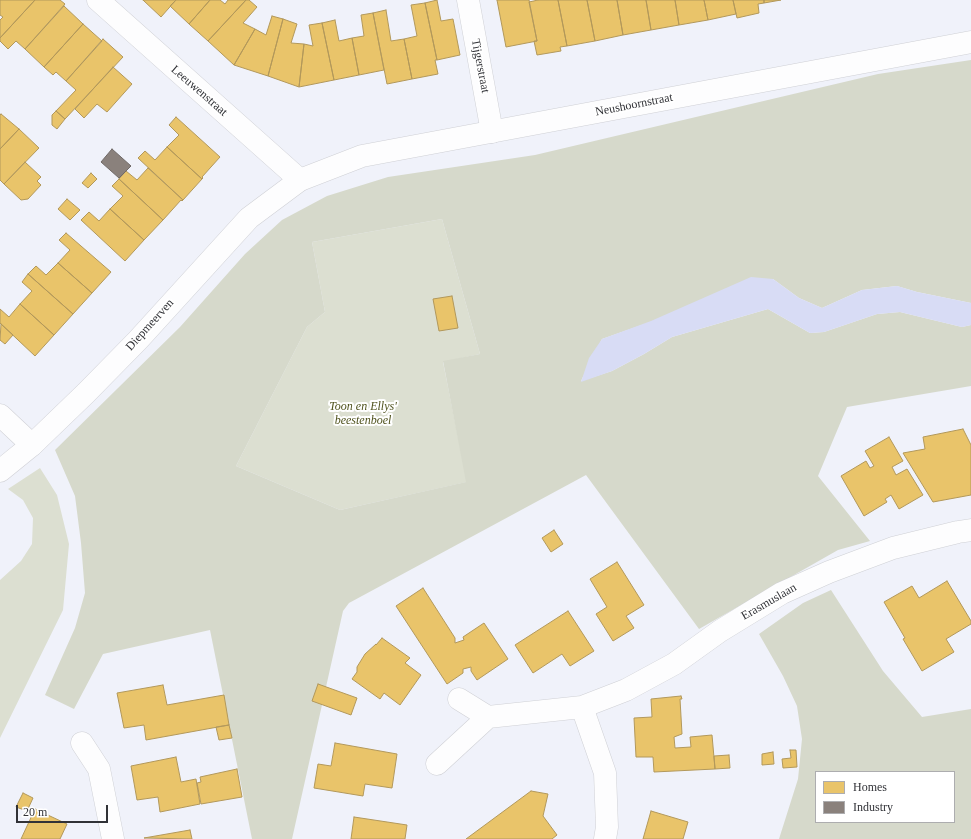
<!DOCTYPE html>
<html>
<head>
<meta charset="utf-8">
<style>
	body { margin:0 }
	#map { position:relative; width:971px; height:839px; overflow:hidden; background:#f0f2fa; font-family:Georgia,serif }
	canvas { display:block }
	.legend { position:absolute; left:815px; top:771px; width:140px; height:52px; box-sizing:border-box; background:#fff; border:1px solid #adadaf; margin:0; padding:5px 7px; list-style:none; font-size:12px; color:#313237 }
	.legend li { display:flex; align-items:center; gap:8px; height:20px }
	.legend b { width:20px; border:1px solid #adadaf }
	.scale { position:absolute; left:16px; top:805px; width:92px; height:18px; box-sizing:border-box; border:2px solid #313237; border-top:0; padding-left:5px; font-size:12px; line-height:14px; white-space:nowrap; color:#313237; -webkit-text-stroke:3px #fff; paint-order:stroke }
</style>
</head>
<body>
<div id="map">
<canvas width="971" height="839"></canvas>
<ul class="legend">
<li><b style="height:11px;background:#e9c46a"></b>Homes</li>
<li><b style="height:11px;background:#8a817c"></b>Industry</li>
</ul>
<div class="scale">20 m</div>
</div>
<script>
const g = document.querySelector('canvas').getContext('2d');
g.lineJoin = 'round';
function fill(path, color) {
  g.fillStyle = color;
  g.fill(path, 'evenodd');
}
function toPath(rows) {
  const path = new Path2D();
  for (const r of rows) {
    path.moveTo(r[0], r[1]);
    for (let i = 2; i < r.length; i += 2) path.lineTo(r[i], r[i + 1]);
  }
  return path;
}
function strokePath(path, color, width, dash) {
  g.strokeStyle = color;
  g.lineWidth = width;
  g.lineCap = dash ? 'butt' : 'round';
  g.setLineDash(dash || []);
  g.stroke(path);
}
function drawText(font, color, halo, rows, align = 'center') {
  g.font = font + ' Georgia,serif';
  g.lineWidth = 4;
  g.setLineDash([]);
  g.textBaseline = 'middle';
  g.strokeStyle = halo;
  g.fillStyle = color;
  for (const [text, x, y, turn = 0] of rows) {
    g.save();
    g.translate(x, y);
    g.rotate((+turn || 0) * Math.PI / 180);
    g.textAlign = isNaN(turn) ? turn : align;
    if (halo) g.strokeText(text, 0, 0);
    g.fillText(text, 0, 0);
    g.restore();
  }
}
fill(toPath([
	[442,219,480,354,443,362,467,482,340,510,236,466,307,327,325,312,312,242],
	[40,468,57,495,69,544,63,610,0,738,0,580,21,561,32,544,33,518,23,500,8,489]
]), '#dcdfd1');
fill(toPath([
	[971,60,971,303,917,292,897,286,862,290,822,308,799,298,773,279,602,339,581,381,612,371,644,354,672,337,768,309,810,333,824,332,877,314,900,312,962,327,971,325,971,386,847,407,818,476,870,541,838,550,699,629,586,475,349,603,343,611,292,839,252,839,210,630,103,654,74,709,45,695,75,628,85,593,81,543,75,496,55,450,180,327,245,254,282,220,327,196,388,177,535,155,878,74],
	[442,219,480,354,443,361,466,482,340,510,236,466,307,327,325,312,312,242],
	[831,590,883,671,922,717,971,709,971,839,779,839,798,779,802,739,797,706,783,676,759,634,803,603],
	[816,772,954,772,954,822,816,822]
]), '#d6d9cb');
fill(toPath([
	[751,277,773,279,799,298,822,308,862,290,897,286,917,292,971,303,971,325,962,327,900,312,877,314,824,332,810,333,768,309,672,337,644,354,612,371,581,382,589,358,602,339,651,321]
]), '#d8dcf5');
const homes = toPath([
	[0,0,35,0,0,38,0,20,3,17,0,15,0,0],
	[35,0,60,0,65,4,25,49,16,41,8,49,0,41,0,38,35,0],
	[143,0,176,0,161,17,143,0],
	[176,0,210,0,189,24,170,6,176,0],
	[210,0,220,0,225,4,228,0,246,0,208,41,189,24,210,0],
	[246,0,249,0,257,7,243,23,255,29,234,65,208,41,246,0],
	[437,0,441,21,453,19,460,55,437,60,425,3,437,0],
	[497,0,529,0,537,41,506,47,497,0],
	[538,0,558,0,567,46,560,47,561,51,537,55,534,41,537,41,529,2,538,0],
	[558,0,587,0,595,41,567,46,558,0],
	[587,0,617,0,623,35,595,41,587,0],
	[617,0,646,0,651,30,623,35,617,0],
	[646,0,675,0,679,25,651,30,646,0],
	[675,0,704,0,708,20,679,25,675,0],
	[704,0,733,0,736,14,708,20,704,0],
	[733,0,764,0,764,3,758,4,759,13,737,18,733,0],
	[764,0,781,0,764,3,764,0],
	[425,3,437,60,435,60,438,74,412,79,404,39,417,36,411,5,425,3],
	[64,6,83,24,44,67,25,49,64,6],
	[386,10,391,41,404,39,412,79,387,84,373,13,386,10],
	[373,13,384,70,359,75,352,38,364,36,361,15,373,13],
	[272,16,283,19,268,76,234,65,255,29,266,35,272,16],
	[283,19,297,24,291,43,304,44,299,87,268,76,283,19],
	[335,20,339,41,352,38,359,75,334,80,322,23,335,20],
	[322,23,334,80,299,87,304,44,313,46,309,25,322,23],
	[83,24,102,41,66,81,56,72,53,75,44,67,83,24],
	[103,39,123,57,65,119,56,111,76,90,66,81,103,39],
	[113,67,132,84,107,112,97,104,84,118,75,109,113,67],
	[56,111,65,119,57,129,52,125,52,115,56,111],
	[1,114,19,129,0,149,0,115,1,114],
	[176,117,220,157,202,177,203,178,202,179,167,147,179,135,169,125,176,117],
	[19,129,39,148,4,184,0,180,0,149,19,129],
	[167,147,202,179,183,200,138,158,145,151,155,160,167,147],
	[25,162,41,177,37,181,41,185,28,199,21,200,4,184,25,162],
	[148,168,183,200,182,201,181,200,163,220,119,179,126,171,137,180,148,168],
	[91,173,97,179,88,188,82,183,91,173],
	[119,179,163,220,144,240,110,209,123,196,112,186,119,179],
	[67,199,80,210,70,220,58,209,67,199],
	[110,209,144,240,125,261,81,220,89,212,99,221,110,209],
	[66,233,111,272,92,293,58,263,70,250,59,240,66,233],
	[58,263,92,293,73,314,28,274,36,266,46,275,58,263],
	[28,274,73,314,54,335,20,304,32,291,22,282,28,274],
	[452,296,458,328,439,331,433,299,452,296],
	[20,304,54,335,35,356,0,323,0,309,9,317,20,304],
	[1,324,13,335,5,344,0,340,1,324],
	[963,429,971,445,971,495,933,502,903,453,925,449,923,437,963,429],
	[889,437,903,461,892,467,896,475,907,469,923,495,899,509,891,495,885,499,887,502,864,516,841,476,866,461,870,468,874,466,865,451,889,437],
	[554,530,563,544,551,552,542,538,554,530],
	[617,562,644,605,626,616,634,628,613,641,596,614,607,607,590,579,617,562],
	[947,581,971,621,971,624,946,639,954,652,922,671,903,639,905,638,884,602,912,586,919,598,947,581],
	[423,588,455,638,455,643,464,640,463,637,484,623,508,659,477,680,471,671,471,667,463,669,463,673,447,684,396,606,423,588],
	[568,611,594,651,570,666,562,654,533,673,515,645,568,611],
	[382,638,410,658,405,663,421,675,400,705,384,693,380,699,352,679,357,672,357,667,365,654,376,644,376,645,382,638],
	[318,684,357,698,351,715,312,701,318,684],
	[163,685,167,705,224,695,229,725,146,740,144,725,124,728,117,693,163,685],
	[681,696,682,699,680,699,682,734,674,737,675,748,691,747,690,737,712,735,715,769,654,772,653,757,636,757,634,718,652,717,651,699,681,696],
	[229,725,232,738,219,740,216,727,229,725],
	[335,743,397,754,392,788,365,784,363,796,314,788,318,764,331,766,335,743],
	[790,750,796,750,797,767,783,768,782,759,791,758,790,750],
	[773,752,774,764,762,765,762,754,773,752],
	[729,755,730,768,715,769,714,756,729,755],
	[176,757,181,782,196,779,200,804,160,812,158,797,137,800,131,766,176,757],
	[237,769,242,797,201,804,197,783,201,782,200,777,237,769],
	[531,791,548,794,543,816,557,835,552,839,466,839,531,791],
	[23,793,33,798,27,811,16,807,23,793],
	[35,809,67,824,60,839,21,839,35,809],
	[651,811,688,822,683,839,643,839,651,811],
	[354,817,407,825,405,839,351,839,354,817],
	[190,830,192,839,144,838,190,830]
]);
fill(homes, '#e9c46a');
strokePath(homes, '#b2985b', 1);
const industry = toPath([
	[112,149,131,166,119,178,101,162,112,149]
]);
fill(industry, '#8a817c');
strokePath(industry, '#6f6967', 1);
const street = toPath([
	[98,0,300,180],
	[468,0,492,132],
	[0,415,32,445],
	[459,699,488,717],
	[582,707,605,773,607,827,605,839],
	[82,743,99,769,113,839],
	[437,764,488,717,582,707,626,690,674,664,720,631,782,593,829,572,893,548,958,532,971,530]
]);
const secondary = toPath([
	[0,471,32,445,86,393,138,340,249,218,300,180,362,156,971,42]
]);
strokePath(street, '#cfd0d5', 23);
strokePath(secondary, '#cfd0d5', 23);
strokePath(street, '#fdfdfe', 22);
strokePath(secondary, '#fdfdfe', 22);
drawText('12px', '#313237', '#fff', [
	["Tijgerstraat",480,66,79],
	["Leeuwenstraat",199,91,41],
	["Neushoornstraat",634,105,-11],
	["Diepmeerven",150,325,-48],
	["Erasmuslaan",769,602,-30]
]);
drawText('italic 12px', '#4f521d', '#fff', [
	["Toon en Ellys'",363,407],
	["beestenboel",363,421]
]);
</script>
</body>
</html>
